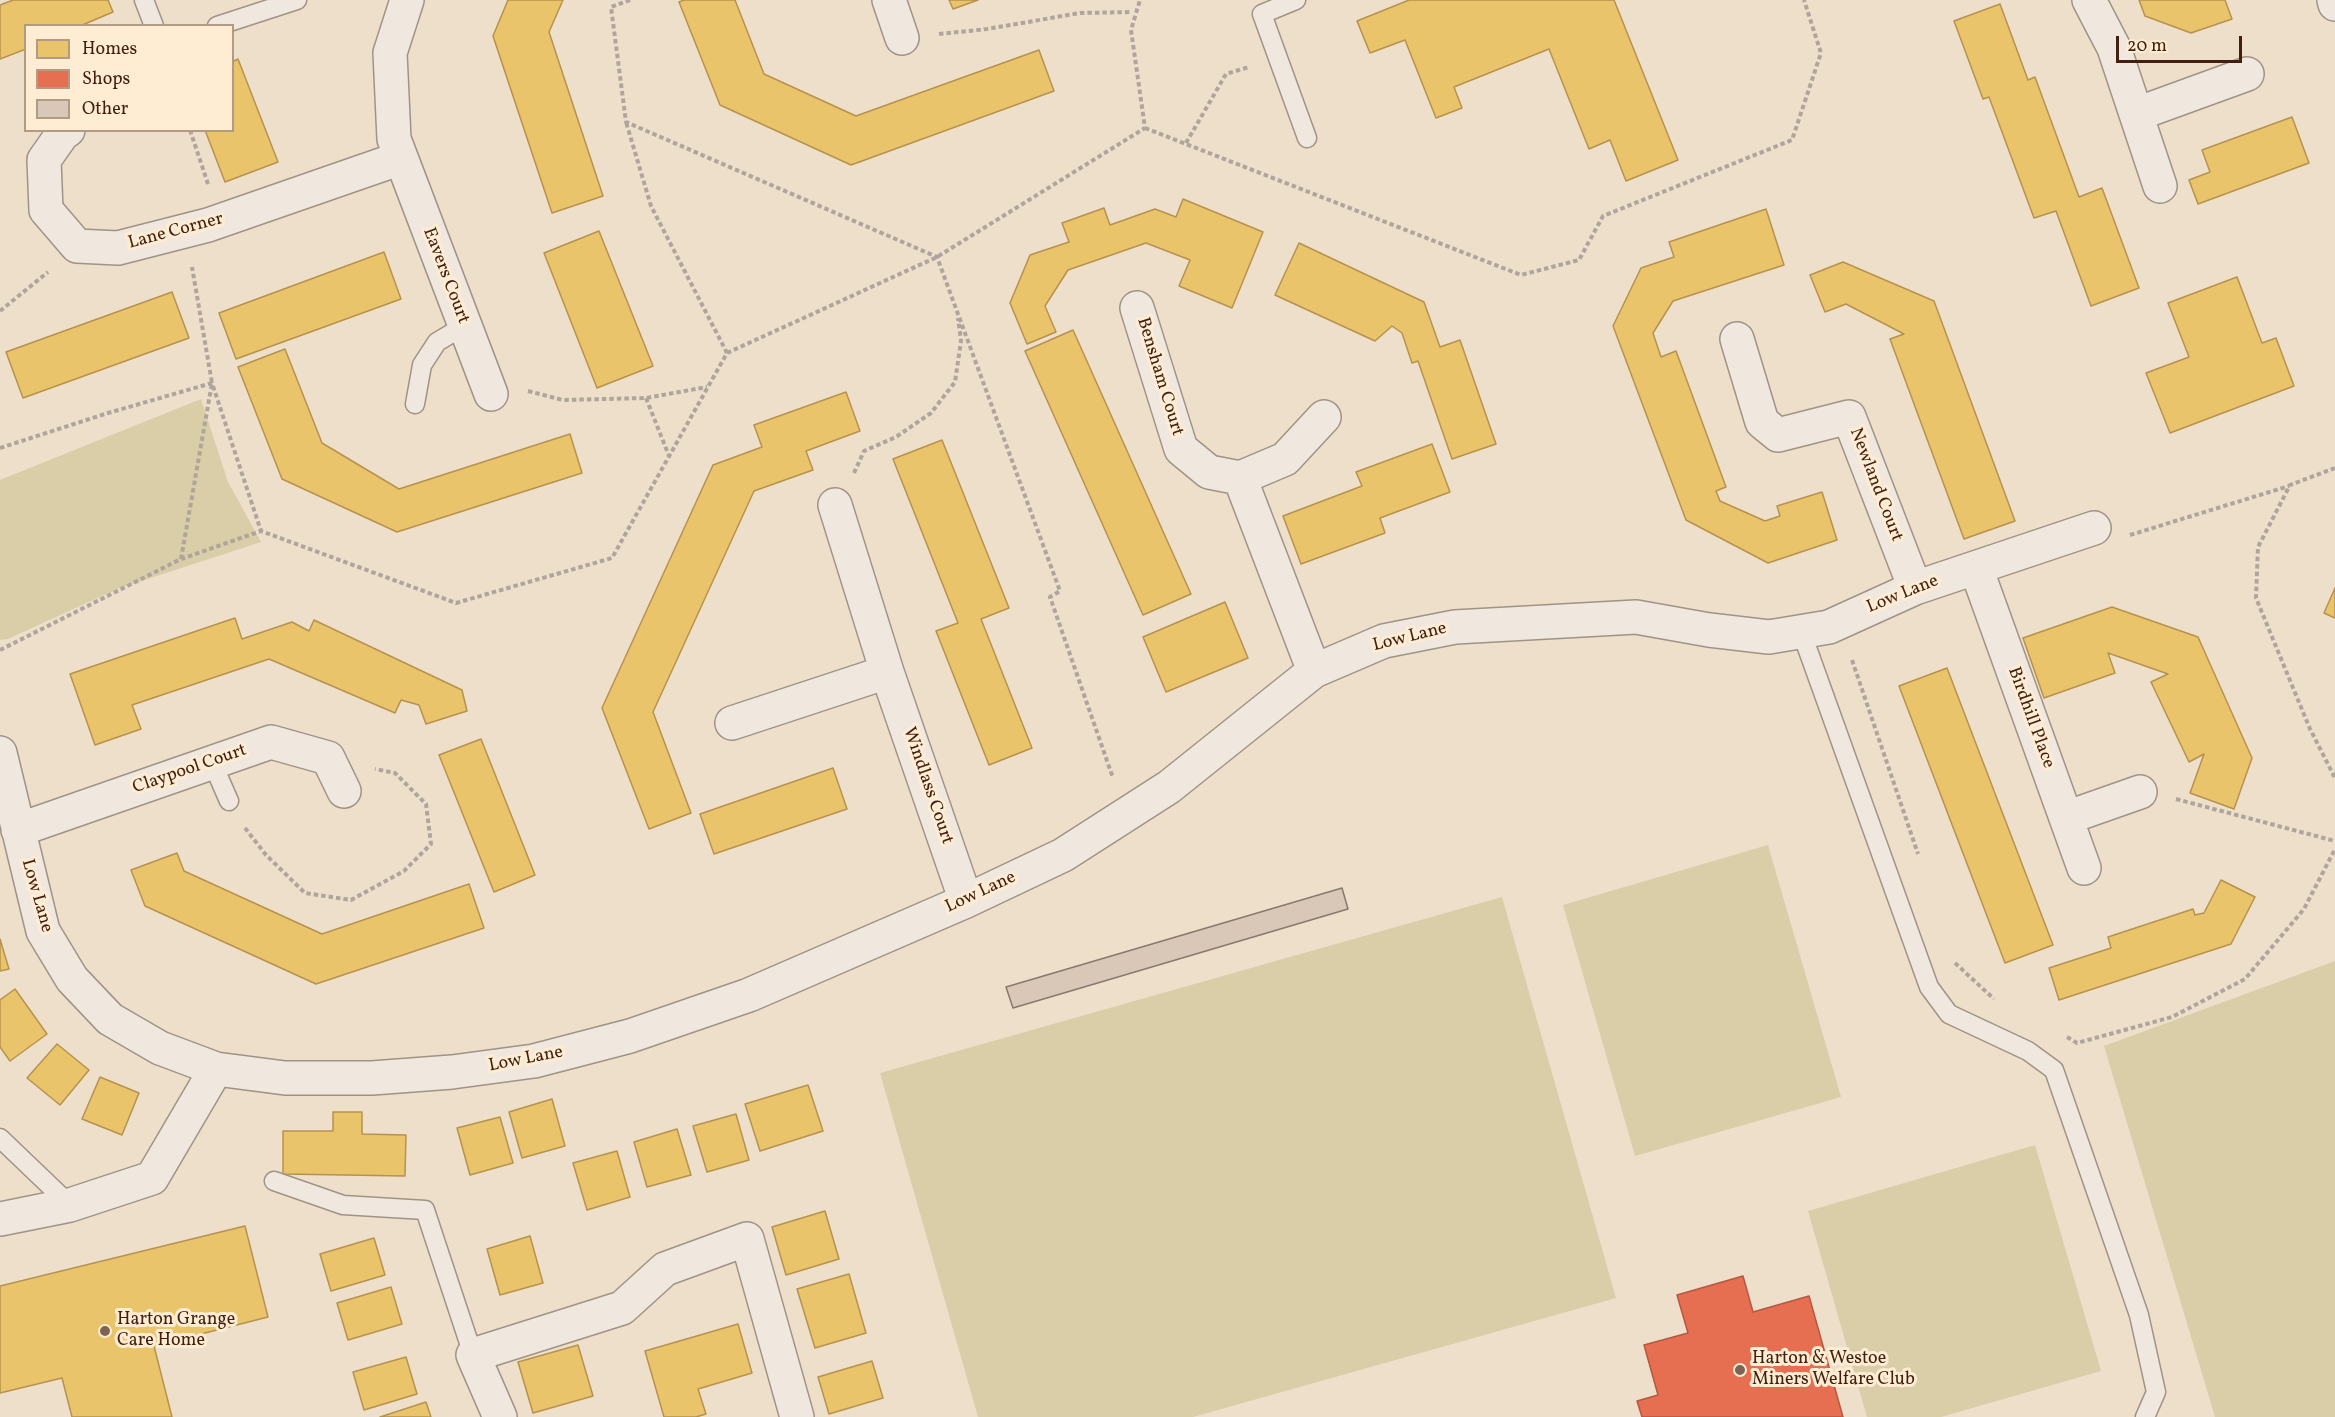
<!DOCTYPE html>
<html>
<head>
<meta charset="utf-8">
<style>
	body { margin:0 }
	#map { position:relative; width:2335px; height:1417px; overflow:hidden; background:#eedfcb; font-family:Vollkorn,serif }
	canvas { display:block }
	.legend { position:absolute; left:24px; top:24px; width:210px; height:108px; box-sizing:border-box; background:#feecd3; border:2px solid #b39a85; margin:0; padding:8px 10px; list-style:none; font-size:18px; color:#421f11 }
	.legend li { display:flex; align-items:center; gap:12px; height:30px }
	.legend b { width:30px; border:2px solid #b39a85 }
	.scale { position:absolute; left:2116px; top:36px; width:126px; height:27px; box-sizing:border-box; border:3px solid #421f11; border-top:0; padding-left:8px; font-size:18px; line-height:21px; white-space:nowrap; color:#421f11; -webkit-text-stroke:4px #feecd3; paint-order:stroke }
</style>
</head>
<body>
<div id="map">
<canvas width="2335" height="1417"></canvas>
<ul class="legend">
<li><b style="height:16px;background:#e9c46a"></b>Homes</li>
<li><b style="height:16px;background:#e76f51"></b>Shops</li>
<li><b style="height:16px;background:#d9c7b8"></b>Other</li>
</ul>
<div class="scale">20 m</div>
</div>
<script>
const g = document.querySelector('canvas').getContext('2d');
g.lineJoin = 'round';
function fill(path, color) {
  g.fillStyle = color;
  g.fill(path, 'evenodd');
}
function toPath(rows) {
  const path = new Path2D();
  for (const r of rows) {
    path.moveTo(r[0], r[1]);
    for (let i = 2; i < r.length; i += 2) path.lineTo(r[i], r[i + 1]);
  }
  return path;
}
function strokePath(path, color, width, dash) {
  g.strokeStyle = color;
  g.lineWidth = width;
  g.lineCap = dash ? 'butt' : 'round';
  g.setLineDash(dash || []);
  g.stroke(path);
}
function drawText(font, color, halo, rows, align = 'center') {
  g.font = font + ' Vollkorn,serif';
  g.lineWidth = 6;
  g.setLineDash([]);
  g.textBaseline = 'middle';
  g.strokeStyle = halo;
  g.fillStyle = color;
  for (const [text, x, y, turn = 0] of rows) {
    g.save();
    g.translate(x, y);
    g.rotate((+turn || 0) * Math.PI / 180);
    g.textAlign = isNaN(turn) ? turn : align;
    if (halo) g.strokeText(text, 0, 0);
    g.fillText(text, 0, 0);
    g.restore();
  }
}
fill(toPath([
	[201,399,228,482,261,542,117,589,8,639,0,640,0,480],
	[1768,845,1841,1097,1635,1156,1563,905],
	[1502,897,1616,1298,1193,1417,978,1417,880,1073],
	[2335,961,2335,1417,2215,1417,2104,1046],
	[2035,1145,2101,1371,1941,1417,1867,1417,1808,1211]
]), '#d9cea8');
const homes = toPath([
	[13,0,108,0,113,12,80,26,26,26,26,49,0,59,0,5,13,0],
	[508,0,563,0,549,32,603,196,552,213,493,36,508,0],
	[684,0,735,0,764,74,856,116,1039,50,1054,91,851,165,720,105,679,2,684,0],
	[949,0,978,0,953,9,949,0],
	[1409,0,1614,0,1678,160,1626,181,1610,140,1589,149,1549,49,1454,87,1462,108,1436,118,1405,40,1370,53,1357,21,1409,0],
	[2139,0,2225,0,2232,19,2191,33,2145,16,2139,0],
	[2000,4,2028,80,2035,77,2079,197,2102,188,2139,288,2091,306,2056,211,2034,218,1989,97,1983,99,1954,21,2000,4],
	[238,59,278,162,225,182,205,130,232,130,232,62,238,59],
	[2292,117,2309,163,2198,204,2189,180,2210,172,2202,150,2292,117],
	[1183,199,1263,232,1232,308,1179,286,1190,260,1146,243,1068,270,1045,306,1056,332,1027,344,1010,303,1030,255,1069,242,1062,223,1104,208,1110,225,1155,209,1176,217,1183,199],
	[1766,209,1784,265,1673,301,1653,333,1661,357,1676,351,1726,487,1716,491,1720,501,1765,521,1780,516,1777,506,1822,492,1837,540,1768,563,1686,520,1613,326,1641,268,1674,257,1669,242,1766,209],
	[599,231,653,366,597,388,544,253,599,231],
	[1299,243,1424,302,1440,347,1460,340,1496,444,1452,459,1418,361,1412,363,1402,333,1392,326,1375,341,1275,295,1299,243],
	[384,252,401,299,236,359,219,313,384,252],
	[1843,262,1934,301,2015,521,1964,539,1890,339,1904,334,1846,304,1825,312,1810,275,1843,262],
	[2237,277,2262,343,2276,338,2294,386,2170,433,2146,373,2189,357,2168,303,2237,277],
	[172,292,189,338,23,398,6,352,172,292],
	[1073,330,1191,594,1143,615,1025,351,1073,330],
	[285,349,322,443,399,489,570,434,582,473,397,532,282,479,238,367,285,349],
	[846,392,860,431,806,451,813,470,754,491,653,712,691,813,649,829,602,708,713,465,762,447,754,425,846,392],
	[942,440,1009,608,981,619,1032,748,989,765,936,631,958,623,893,459,942,440],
	[1432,444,1450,492,1380,518,1385,533,1301,564,1283,516,1362,486,1356,472,1432,444],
	[2335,588,2335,618,2324,613,2335,588],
	[1225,602,1248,658,1166,692,1143,637,1225,602],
	[2112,607,2198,637,2252,758,2234,809,2190,793,2204,754,2189,762,2151,682,2168,674,2108,653,2115,673,2044,698,2023,638,2112,607],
	[235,618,242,639,292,622,309,631,314,620,462,690,467,711,426,724,419,705,401,700,395,713,269,659,132,705,141,729,95,745,70,674,235,618],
	[1947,668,2053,945,2005,963,1899,686,1947,668],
	[481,739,535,875,494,892,439,755,481,739],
	[833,768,847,809,714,854,700,814,833,768],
	[177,853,184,871,322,934,469,884,484,928,316,984,145,906,131,870,177,853],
	[2221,880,2255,897,2231,944,2059,1000,2049,968,2111,948,2108,937,2193,909,2195,915,2204,913,2221,880],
	[0,939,9,969,0,971,0,939],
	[15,989,47,1034,10,1061,0,1047,0,1000,15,989],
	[57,1044,89,1070,60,1105,27,1078,57,1044],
	[100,1077,139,1093,122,1135,82,1119,100,1077],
	[808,1085,823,1131,760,1151,745,1104,808,1085],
	[552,1099,565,1146,522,1158,509,1112,552,1099],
	[333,1112,362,1112,362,1134,406,1135,405,1176,283,1174,283,1131,333,1131,333,1112],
	[736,1114,749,1160,707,1172,693,1126,736,1114],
	[500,1117,513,1163,470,1175,457,1128,500,1117],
	[677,1129,691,1175,647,1187,634,1142,677,1129],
	[617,1151,630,1197,587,1210,573,1163,617,1151],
	[825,1211,839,1259,786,1275,772,1227,825,1211],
	[245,1226,268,1317,154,1346,172,1417,72,1417,62,1378,0,1393,0,1286,245,1226],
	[530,1236,543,1283,500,1295,487,1249,530,1236],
	[374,1238,385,1275,331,1291,320,1254,374,1238],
	[849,1274,866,1333,815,1348,797,1289,849,1274],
	[391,1287,402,1324,348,1340,337,1303,391,1287],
	[738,1324,752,1373,698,1389,706,1414,696,1417,664,1417,645,1351,738,1324],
	[578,1345,593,1396,533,1413,518,1362,578,1345],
	[406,1357,417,1394,364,1410,353,1372,406,1357],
	[872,1361,883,1398,829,1414,818,1377,872,1361],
	[426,1402,431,1417,380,1417,426,1402]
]);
fill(homes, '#e9c46a');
strokePath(homes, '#b7924f', 1.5);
const shops = toPath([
	[1743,1276,1753,1312,1809,1296,1843,1417,1642,1417,1637,1401,1658,1395,1644,1345,1688,1333,1677,1295,1743,1276]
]);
fill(shops, '#e76f51');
strokePath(shops, '#b6573e', 1.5);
const building = toPath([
	[1342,888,1348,909,1013,1008,1006,987,1342,888]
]);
fill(building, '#d9c7b8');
strokePath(building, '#87796e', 1.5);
const service = toPath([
	[144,0,154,26],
	[1296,0,1262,14,1307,138],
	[217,26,297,0],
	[415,404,422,365,437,342,464,326],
	[1801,631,1929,987,1949,1014,2028,1051,2054,1070,2139,1315,2156,1392,2145,1417],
	[212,762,229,801],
	[0,1138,70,1205],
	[274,1181,343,1205,425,1210,473,1355]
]);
const minor = toPath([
	[407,0,390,53,394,139,491,394],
	[889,0,902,38],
	[2089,0,2114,48,2160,186],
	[2334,0,2335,4],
	[2137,114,2247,74],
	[68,130,63,133,44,160,46,210,77,246,118,248,208,225,401,158],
	[1137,308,1181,449,1209,472,1240,478,1285,459,1324,417],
	[1737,339,1762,422,1778,435,1849,417,1915,588],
	[1240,478,1314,671],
	[835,505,887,672,966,901],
	[1976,568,2084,868],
	[732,723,887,672],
	[0,753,43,931,72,979,110,1019,160,1048,216,1069,285,1078,372,1078,452,1072,534,1061,630,1036,749,995,966,901,1063,855,1169,787,1314,671,1384,641,1455,627,1636,617,1709,630,1769,637,1829,627,1915,588,2094,528],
	[2066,818,2140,792],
	[18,830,271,742,328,758,344,791],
	[0,1219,70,1205,152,1178,216,1069],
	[500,1417,473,1355,622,1308,665,1269,747,1239,797,1417]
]);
strokePath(service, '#a09386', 21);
strokePath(minor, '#a09386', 36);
strokePath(toPath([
	[630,0,611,7,626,122,937,257,1060,591,1050,597,1113,778],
	[939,34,987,29,1080,13,1132,12],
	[1145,128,1521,275,1579,260,1603,216,1792,140,1821,53,1804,0],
	[190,130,208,184],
	[1186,143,1226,74,1249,67],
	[0,311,48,272],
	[727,353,937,257,1145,128,1131,30,1140,0],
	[528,391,563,400,646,398,707,387],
	[646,398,669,456],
	[0,448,108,413,212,383,261,531],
	[2335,468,2290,485,2258,547,2256,598,2310,729,2335,778],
	[854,473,864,451,896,437,931,413,955,382,961,341,958,318],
	[2130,535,2289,486],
	[181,559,212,383,192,267],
	[0,650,181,559,261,531,456,603,612,558,727,353,651,206,626,122],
	[1852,660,1918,854],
	[2176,799,2335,841],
	[245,828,266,855,305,893,351,900,404,871,431,844,426,804,395,773,375,769],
	[1955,963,1994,999],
	[2067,1037,2077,1043,2172,1017,2245,979,2304,909,2335,849]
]), '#afa59c', 4, [4.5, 3]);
strokePath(service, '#f0e8de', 18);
strokePath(minor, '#f0e8de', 33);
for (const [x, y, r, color] of [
	[105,1331,6,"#7e6252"],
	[1740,1370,6,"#7e6252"]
]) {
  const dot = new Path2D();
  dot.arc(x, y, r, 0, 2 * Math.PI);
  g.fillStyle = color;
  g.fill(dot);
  strokePath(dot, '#feecd3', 2);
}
drawText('18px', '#421f11', '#feecd3', [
	["Lane Corner",176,232,-15],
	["Eavers Court",445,276,69],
	["Bensham Court",1159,377,73],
	["Newland Court",1875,485,69],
	["Low Lane",1903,595,-22],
	["Low Lane",1410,638,-14],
	["Birdhill Place",2030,718,70],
	["Claypool Court",190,770,-19],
	["Windlass Court",927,786,71],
	["Low Lane",981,893,-25],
	["Low Lane",36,896,74],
	["Low Lane",526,1060,-11]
]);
drawText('18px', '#421f11', '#feecd3', [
	["Harton Grange",117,1321],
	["Care Home",117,1342],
	["Harton & Westoe",1752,1360],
	["Miners Welfare Club",1752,1381]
], 'left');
</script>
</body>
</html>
